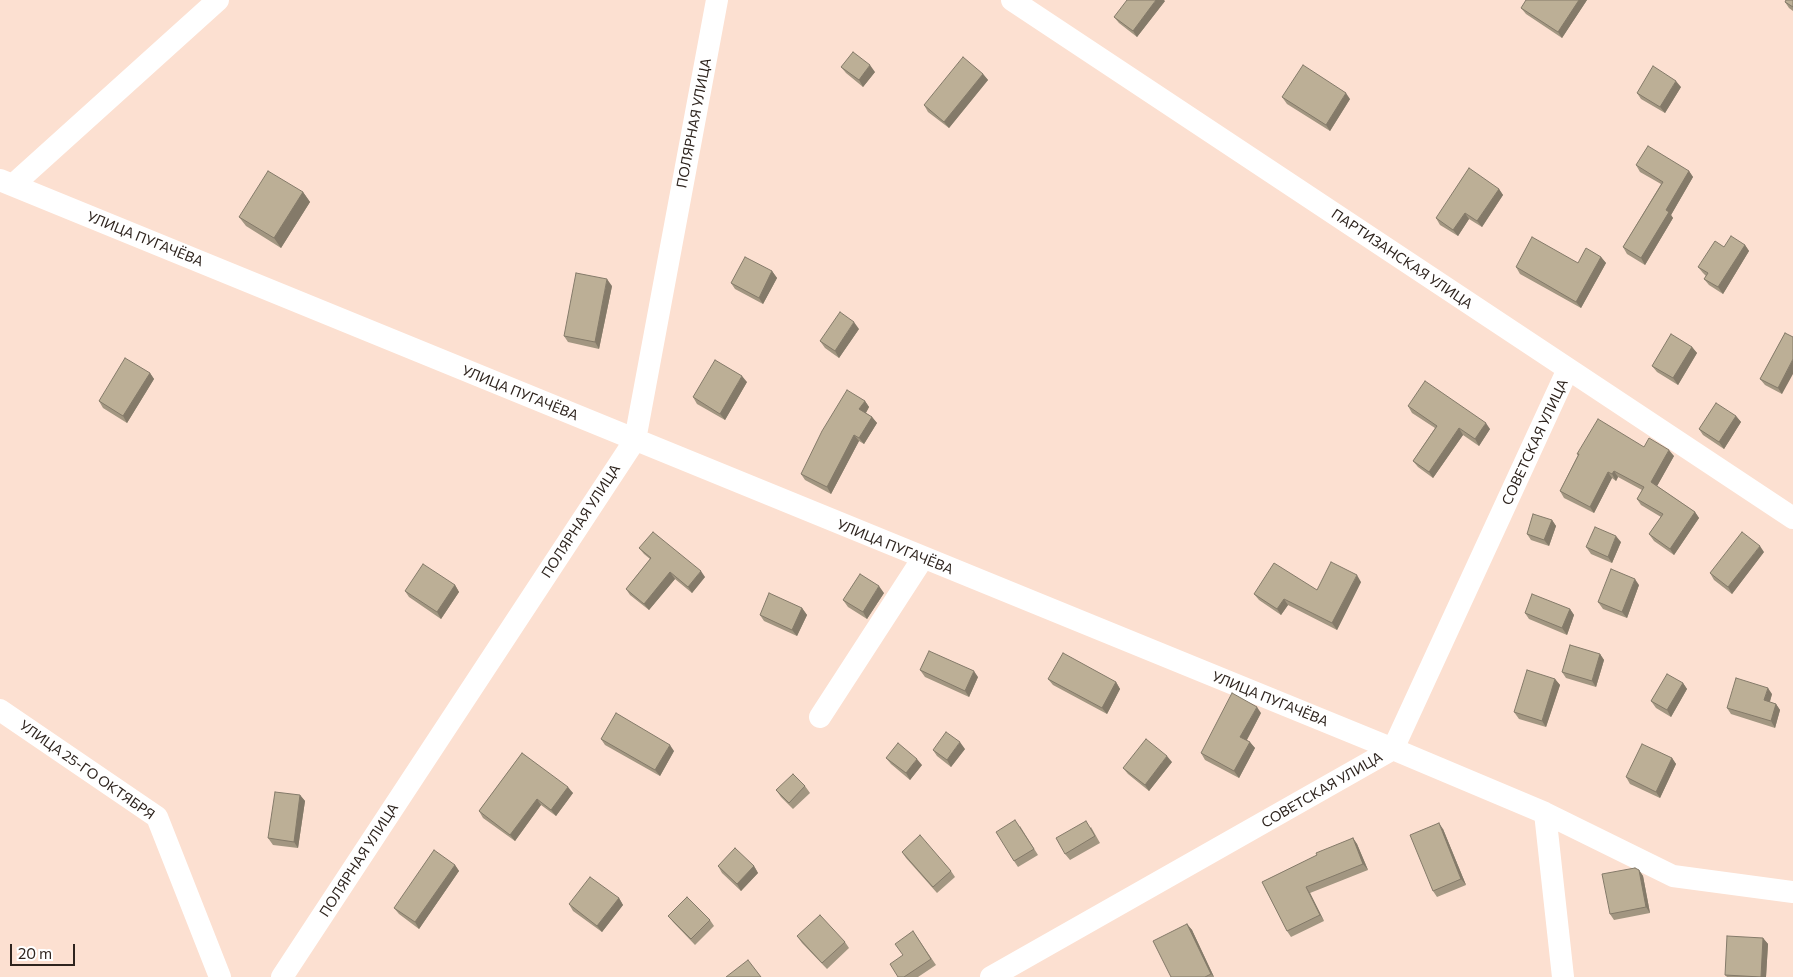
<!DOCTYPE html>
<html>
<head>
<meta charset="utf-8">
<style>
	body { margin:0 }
	#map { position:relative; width:1793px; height:977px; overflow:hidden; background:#fce0d1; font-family:Commissioner,sans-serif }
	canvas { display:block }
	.scale { position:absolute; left:10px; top:944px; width:65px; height:22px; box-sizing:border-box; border:2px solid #2e241e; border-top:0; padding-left:6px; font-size:15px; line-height:18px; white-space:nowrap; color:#2e241e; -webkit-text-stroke:4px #fff; paint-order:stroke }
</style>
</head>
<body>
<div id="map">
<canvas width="1793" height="977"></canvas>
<div class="scale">20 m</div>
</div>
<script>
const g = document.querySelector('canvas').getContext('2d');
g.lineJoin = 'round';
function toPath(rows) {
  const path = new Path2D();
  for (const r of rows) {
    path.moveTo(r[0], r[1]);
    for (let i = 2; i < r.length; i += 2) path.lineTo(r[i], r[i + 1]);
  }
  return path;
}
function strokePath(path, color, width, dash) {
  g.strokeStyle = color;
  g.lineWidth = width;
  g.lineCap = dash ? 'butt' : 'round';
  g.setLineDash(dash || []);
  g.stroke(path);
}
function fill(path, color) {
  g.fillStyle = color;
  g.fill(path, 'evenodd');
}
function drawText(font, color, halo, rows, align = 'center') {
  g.font = font + ' Commissioner,sans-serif';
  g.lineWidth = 4;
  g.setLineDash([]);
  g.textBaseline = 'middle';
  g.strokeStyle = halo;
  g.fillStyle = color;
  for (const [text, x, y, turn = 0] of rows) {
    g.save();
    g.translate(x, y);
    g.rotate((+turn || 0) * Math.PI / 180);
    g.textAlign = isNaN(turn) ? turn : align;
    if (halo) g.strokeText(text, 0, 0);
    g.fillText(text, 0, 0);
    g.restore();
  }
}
strokePath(toPath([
	[1012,0,1793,518],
	[0,180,1393,749,1545,813,1673,876,1793,892],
	[13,185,218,0],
	[0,710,157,817,220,977],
	[820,717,923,558],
	[1545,813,1563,977],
	[282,977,635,440,717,0],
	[991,977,1393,749,1568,369]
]), '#fff', 22);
fill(toPath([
	[1587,0,1562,38,1526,14,1521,8],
	[1793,0,1793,11,1789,8,1785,2],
	[1165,1,1137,37,1119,23,1114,17],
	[841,67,875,72,863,87,846,73],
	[983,74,988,80,949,128,928,112,924,105],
	[1681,87,1665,113,1641,99,1637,93],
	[1282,97,1350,99,1330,131,1287,104],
	[1636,165,1689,171,1693,177,1671,215,1673,218,1645,265,1627,254,1623,247,1661,184,1640,172],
	[1499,189,1503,195,1482,227,1469,219,1458,236,1440,225,1436,218],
	[303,192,310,202,281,248,246,226,239,217],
	[1745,245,1749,251,1723,294,1709,285,1704,279,1706,276,1703,273,1698,267,1724,247],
	[1601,257,1606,263,1581,308,1520,274,1516,267,1578,263],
	[772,271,777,278,763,304,735,289,731,283],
	[612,286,599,349,568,342,564,336],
	[859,329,839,358,825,348,820,341],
	[1785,333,1782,394,1765,385,1760,379],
	[1692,347,1697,353,1678,385,1657,372,1652,366],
	[150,373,154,379,127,423,103,408,99,401],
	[747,382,725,420,697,404,693,397],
	[865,401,869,407,866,413,872,417,877,423,864,444,859,441,831,494,805,480,801,474],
	[1408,406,1490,429,1479,446,1463,435,1433,478,1418,467,1413,461,1435,428,1412,413],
	[1736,416,1741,422,1724,449,1703,435,1699,429],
	[1644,447,1674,456,1657,486,1695,512,1699,518,1674,555,1654,541,1649,534,1661,517,1641,505,1637,499,1642,490,1618,477,1616,481,1612,478,1594,513,1564,498,1560,491,1578,455,1577,454],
	[1552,520,1556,526,1549,546,1531,540,1527,534],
	[1621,542,1612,563,1591,554,1586,547],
	[639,548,705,577,692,593,675,579,649,610,630,595,626,589,650,559,644,554],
	[1764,552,1732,594,1714,580,1710,573],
	[1361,582,1337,630,1288,605,1281,615,1259,600,1254,594,1317,590],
	[455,585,459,592,441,619,409,597,405,591],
	[1639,585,1627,618,1603,609,1598,602],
	[884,593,867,619,848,607,843,600],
	[802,608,807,615,797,636,764,621,760,615],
	[1570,609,1574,615,1567,635,1529,619,1525,613],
	[1600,654,1604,660,1596,687,1566,678,1562,672],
	[920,670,978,677,969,697,925,677],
	[1048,679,1116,682,1120,689,1107,714,1053,685],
	[1555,679,1560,685,1546,727,1519,719,1514,712],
	[1683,683,1687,689,1671,717,1656,708,1651,701],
	[1772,694,1770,702,1776,704,1780,710,1775,728,1731,714,1727,708],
	[1261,713,1247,740,1255,748,1239,778,1205,760,1201,753],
	[601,739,674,751,660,776,605,745],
	[965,749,951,767,937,756,933,750],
	[522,753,573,793,556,816,541,805,515,841,483,818,479,811],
	[886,758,922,765,910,780,891,764],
	[1672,758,1676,764,1660,798,1630,784,1626,777],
	[1172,762,1149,791,1128,774,1123,768],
	[805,786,810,793,793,809,781,797,776,790],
	[300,795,305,801,298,848,273,845,268,838],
	[1020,826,1038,855,1018,867,1014,861],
	[1091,827,1100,843,1070,860,1065,854],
	[1443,829,1466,885,1437,897,1433,891],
	[1353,838,1357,844,1368,870,1310,893,1324,921,1291,937,1287,931,1262,882],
	[902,852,951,871,955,877,937,893,906,858],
	[455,865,459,871,419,929,399,914,394,908],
	[718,866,754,866,758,873,741,891,722,873],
	[1639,870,1643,876,1650,913,1614,920,1610,914],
	[619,898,623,905,602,932,573,911,569,904],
	[668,916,710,920,714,926,695,945,673,922],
	[1187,924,1192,930,1214,977,1171,977],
	[913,931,936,965,918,977,898,977,903,955],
	[797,936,845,942,849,948,827,969,802,943],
	[1763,938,1768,944,1766,977,1727,977,1725,975]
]), '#a29681');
fill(toPath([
	[1156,0,1164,0,1165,1,1137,37,1133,31],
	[1579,0,1587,0,1562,38,1558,32],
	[870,65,875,72,863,87,859,80],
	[983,74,988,80,949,128,944,122],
	[1676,81,1681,87,1665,113,1660,107],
	[1346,93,1350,99,1330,131,1326,125],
	[1689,171,1693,177,1671,215,1673,218,1645,265,1641,258,1666,210],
	[1499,189,1503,195,1482,227,1477,221],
	[303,192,310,202,281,248,274,238],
	[1465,213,1469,219,1458,236,1453,230],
	[1745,245,1749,251,1723,294,1718,287],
	[1601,257,1606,263,1581,308,1576,302],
	[772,271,777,278,763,304,759,298],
	[607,279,612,286,599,349,595,342],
	[854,322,859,329,839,358,835,351],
	[1692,347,1697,353,1678,385,1673,378],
	[1793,359,1793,374,1782,394,1778,388],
	[150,373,154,379,127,423,123,416],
	[742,376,747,382,725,420,720,414],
	[865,401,869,407,864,416,859,409],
	[1736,416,1741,422,1724,449,1719,442],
	[872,417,877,423,864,444,859,438],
	[1486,423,1490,429,1479,446,1475,439],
	[1459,428,1463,435,1433,478,1429,472],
	[854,435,859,441,831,494,827,487],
	[1669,450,1674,456,1656,488,1651,482],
	[1614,471,1618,477,1616,481,1612,474],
	[1608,472,1612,478,1594,513,1590,507],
	[1695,512,1699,518,1674,555,1670,549],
	[1552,520,1556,526,1549,546,1544,540],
	[1616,536,1621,542,1612,563,1608,557],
	[1760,546,1764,552,1732,594,1728,587],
	[701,571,705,577,692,593,688,587],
	[670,572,675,579,649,610,644,604],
	[1357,575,1361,582,1337,630,1332,623],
	[1635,579,1639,585,1627,618,1622,612],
	[455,585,459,592,441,619,437,612],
	[879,586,884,593,867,619,863,612],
	[1284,599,1288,605,1281,615,1277,609],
	[802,608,807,615,797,636,792,630],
	[1570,609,1574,615,1567,635,1562,628],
	[1600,654,1604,660,1596,687,1592,681],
	[974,671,978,677,969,697,965,691],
	[1555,679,1560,685,1546,727,1542,721],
	[1116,682,1120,689,1107,714,1102,708],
	[1683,683,1687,689,1671,717,1667,710],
	[1768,688,1772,694,1768,707,1764,700],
	[1776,704,1780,710,1775,728,1771,721],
	[1257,707,1261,713,1245,743,1240,737],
	[960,742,965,749,951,767,947,760],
	[1250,742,1255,748,1239,778,1234,771],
	[670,745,674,751,660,776,655,770],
	[1167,756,1172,762,1149,791,1145,785],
	[1672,758,1676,764,1660,798,1656,792],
	[917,759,922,765,910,780,906,773],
	[568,787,573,793,556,816,551,810],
	[300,795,305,801,298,848,294,842],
	[537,799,541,805,515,841,510,835],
	[1439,823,1443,829,1466,885,1461,879],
	[1353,838,1357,844,1368,870,1363,864],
	[455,865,459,871,419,929,415,922],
	[754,866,758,873,741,891,737,884],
	[1639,870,1643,876,1650,913,1646,907],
	[1306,887,1310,893,1324,921,1320,915],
	[619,898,623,905,602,932,597,926],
	[1187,924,1192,930,1214,977,1211,974],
	[1763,938,1768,944,1766,977,1761,977]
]), '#847a69');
const building = toPath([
	[1127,0,1156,0,1133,31,1114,17,1127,0],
	[1526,0,1579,0,1558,32,1521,8,1526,0],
	[1786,0,1793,0,1793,7,1785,2,1786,0],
	[853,52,870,65,859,80,841,67,853,52],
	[963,57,983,74,944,122,924,105,963,57],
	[1303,65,1346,93,1326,125,1282,97,1303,65],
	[1653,66,1676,81,1660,107,1637,93,1653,66],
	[1648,146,1689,171,1666,210,1669,212,1641,258,1623,247,1663,182,1636,165,1648,146],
	[1469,168,1499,189,1477,221,1465,213,1453,230,1436,218,1469,168],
	[268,171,303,192,274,238,239,217,268,171],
	[1731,236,1745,245,1718,287,1704,279,1708,273,1698,267,1715,241,1724,247,1731,236],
	[1532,237,1578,263,1586,248,1601,257,1576,302,1516,267,1532,237],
	[745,257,772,271,759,298,731,283,745,257],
	[576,273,607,279,595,342,564,336,576,273],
	[840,312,854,322,835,351,820,341,840,312],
	[1785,333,1793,337,1793,359,1778,388,1760,379,1785,333],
	[1671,334,1692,347,1673,378,1652,366,1671,334],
	[125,358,150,373,123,416,99,401,125,358],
	[715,360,742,376,720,414,693,397,715,360],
	[1425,381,1486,423,1475,439,1459,428,1429,472,1413,461,1437,426,1408,406,1425,381],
	[847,390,865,401,859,409,872,417,859,438,854,435,827,487,801,474,822,431,847,390],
	[1716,403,1736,416,1719,442,1699,429,1716,403],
	[1598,419,1644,447,1649,438,1669,450,1651,482,1695,512,1670,549,1649,534,1663,514,1637,499,1644,487,1614,471,1612,474,1608,472,1590,507,1560,491,1579,454,1577,454,1598,419],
	[1533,514,1552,520,1544,540,1527,534,1533,514],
	[1595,527,1616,536,1608,557,1586,547,1595,527],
	[653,532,701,571,688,587,670,572,644,604,626,589,651,558,639,548,653,532],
	[1742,532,1760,546,1728,587,1710,573,1742,532],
	[1331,562,1357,575,1332,623,1284,599,1277,609,1254,594,1274,563,1317,590,1331,562],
	[423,564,455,585,437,612,405,591,423,564],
	[1611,569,1635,579,1622,612,1598,602,1611,569],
	[860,574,879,586,863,612,843,600,860,574],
	[769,593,802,608,792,630,760,615,769,593],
	[1532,594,1570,609,1562,628,1525,613,1532,594],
	[1570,645,1600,654,1592,681,1562,672,1570,645],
	[929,651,974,671,965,691,920,670,929,651],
	[1063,653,1116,682,1102,708,1048,679,1063,653],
	[1527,670,1555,679,1542,721,1514,712,1527,670],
	[1667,674,1683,683,1667,710,1651,701,1667,674],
	[1736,678,1768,688,1764,700,1776,704,1771,721,1727,708,1736,678],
	[1232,693,1257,707,1240,737,1250,742,1234,771,1201,753,1232,693],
	[616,713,670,745,655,770,601,739,616,713],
	[946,732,960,742,947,760,933,750,946,732],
	[1146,739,1167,756,1145,785,1123,768,1146,739],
	[898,743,917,759,906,773,886,758,898,743],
	[1642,744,1672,758,1656,792,1626,777,1642,744],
	[522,753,568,787,551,810,537,799,510,835,479,811,522,753],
	[793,774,805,786,789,803,776,790,793,774],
	[275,792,300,795,294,842,268,838,275,792],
	[1015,820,1034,849,1014,861,996,832,1015,820],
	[1086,821,1095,836,1065,854,1056,838,1086,821],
	[1439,823,1461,879,1433,891,1410,835,1439,823],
	[920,835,951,871,933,887,902,852,920,835],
	[1353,838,1363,864,1306,887,1320,915,1287,931,1262,882,1317,855,1316,853,1353,838],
	[735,848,754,866,737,884,718,866,735,848],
	[434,850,455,865,415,922,394,908,434,850],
	[1635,868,1639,870,1646,907,1610,914,1602,874,1635,868],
	[590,877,619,898,597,926,569,904,590,877],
	[687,897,710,920,691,939,668,916,687,897],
	[820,915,845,942,822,963,797,936,820,915],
	[1187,924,1211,974,1205,977,1171,977,1153,941,1187,924],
	[913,931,931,959,904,977,898,977,890,964,903,955,895,944,913,931],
	[1727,936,1763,938,1761,977,1725,975,1727,936],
	[748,960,761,977,726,977,748,960]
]);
fill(building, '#bcaf96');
strokePath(building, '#847a69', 1);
drawText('14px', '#2e241e', '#fff', [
	["ПОЛЯРНАЯ УЛИЦА",694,123,-79],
	["УЛИЦА ПУГАЧЁВА",145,239,22],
	["ПАРТИЗАНСКАЯ УЛИЦА",1402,259,34],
	["УЛИЦА ПУГАЧЁВА",520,393,22],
	["СОВЕТСКАЯ УЛИЦА",1535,442,-65],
	["ПОЛЯРНАЯ УЛИЦА",581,521,-57],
	["УЛИЦА ПУГАЧЁВА",895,547,22],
	["УЛИЦА ПУГАЧЁВА",1270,699,22],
	["УЛИЦА 25-ГО ОКТЯБРЯ",87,770,35],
	["СОВЕТСКАЯ УЛИЦА",1322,790,-30],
	["ПОЛЯРНАЯ УЛИЦА",359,860,-57]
]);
</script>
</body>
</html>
